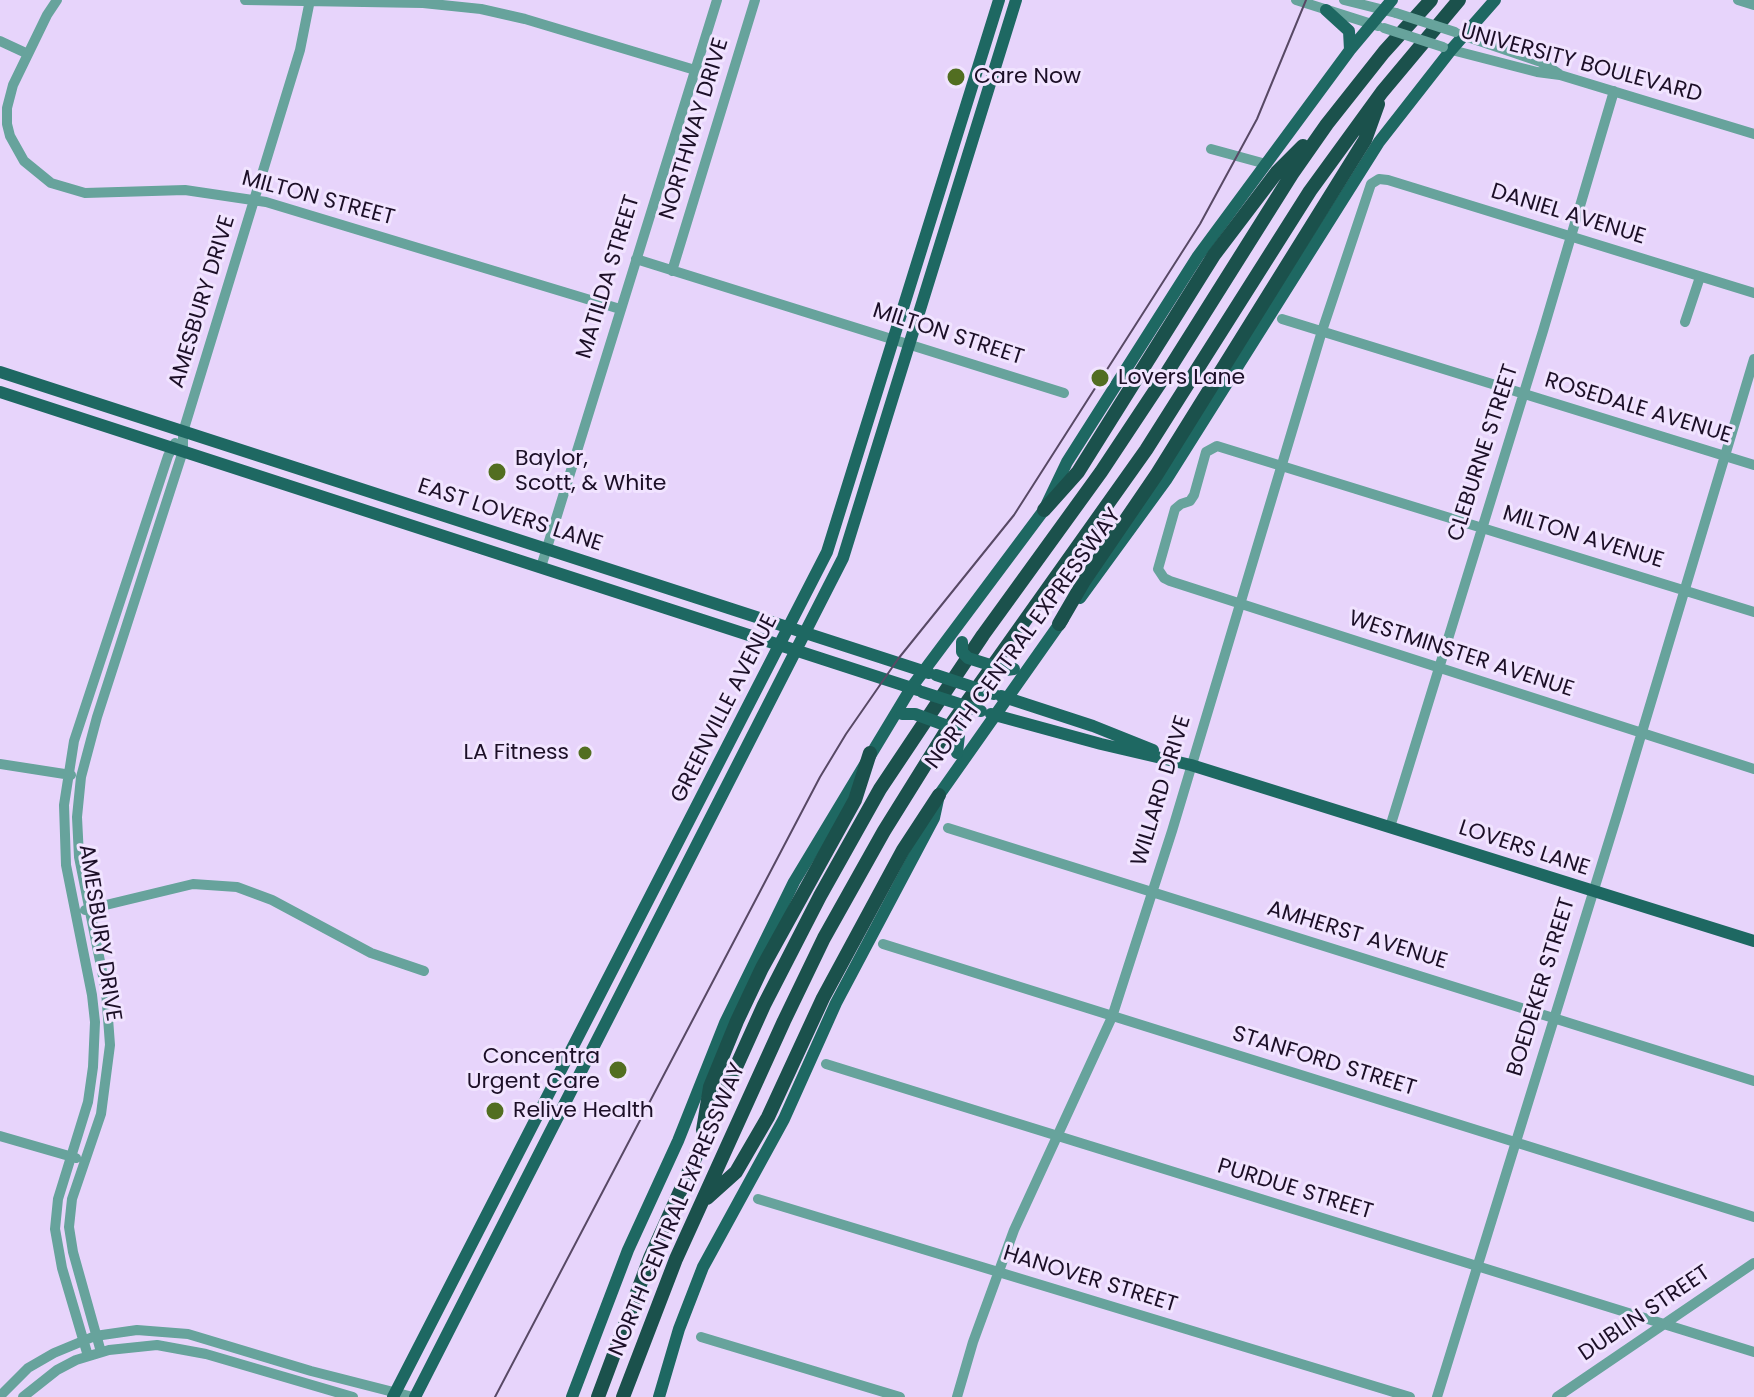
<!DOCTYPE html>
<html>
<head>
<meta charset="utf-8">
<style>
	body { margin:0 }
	canvas { display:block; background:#e7d4fb }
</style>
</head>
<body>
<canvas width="1754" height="1397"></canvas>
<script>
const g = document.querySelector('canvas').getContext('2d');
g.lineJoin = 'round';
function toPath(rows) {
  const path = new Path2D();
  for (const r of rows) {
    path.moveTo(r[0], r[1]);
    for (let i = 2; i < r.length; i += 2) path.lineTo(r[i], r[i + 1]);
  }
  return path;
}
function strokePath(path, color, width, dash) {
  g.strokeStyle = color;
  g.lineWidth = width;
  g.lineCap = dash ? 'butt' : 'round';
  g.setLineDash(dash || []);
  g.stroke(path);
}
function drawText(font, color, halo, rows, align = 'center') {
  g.font = font + ' Poppins,sans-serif';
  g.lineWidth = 6;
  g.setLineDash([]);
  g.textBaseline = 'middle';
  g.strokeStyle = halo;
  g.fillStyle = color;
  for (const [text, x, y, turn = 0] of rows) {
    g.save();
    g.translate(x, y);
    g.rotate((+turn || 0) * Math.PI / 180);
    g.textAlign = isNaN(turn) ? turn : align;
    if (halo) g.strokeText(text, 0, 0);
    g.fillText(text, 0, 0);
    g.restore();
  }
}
strokePath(toPath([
	[57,0,47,15,13,85,7,108,7,124,10,136,24,161,51,183,85,193,185,190,266,202,620,309],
	[245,0,423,3,481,9,525,19,695,70],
	[1296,0,1378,26],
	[1344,0,1396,13],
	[1738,0,1754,5],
	[1459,34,1541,62,1559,74],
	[0,41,28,54],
	[1444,48,1537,72,1560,75,1754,134],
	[1211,149,1266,164],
	[636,259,1064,393],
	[672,271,755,0],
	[1282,319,1754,465],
	[1685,322,1700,277],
	[541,567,717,0],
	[1754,612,1217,446,1206,452,1194,495,1190,501,1181,504,1175,509,1158,569,1164,578,1170,581,1754,769],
	[0,764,71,775],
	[1390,827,1543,331,1614,91],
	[948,828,1754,1081],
	[85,910,193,884,237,887,272,900,371,953,424,971],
	[883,944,1754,1217],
	[826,1064,1754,1352],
	[0,1136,76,1158],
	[758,1199,1410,1397],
	[701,1337,900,1397],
	[101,1352,73,1252,69,1227,72,1199,101,1114,110,1045,106,991,79,857,77,817,81,777,97,717,183,451,183,432,300,50,310,0],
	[88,1356,62,1268,55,1229,58,1199,88,1102,93,1067,95,1022,92,995,66,865,64,805,74,741,168,456,175,443],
	[0,1396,28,1368,54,1353,95,1336,137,1330,188,1334,311,1371,413,1397],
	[23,1397,57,1370,76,1360,109,1350,157,1345,206,1354,353,1397],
	[957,1397,973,1342,1014,1230,1112,1017,1172,831,1322,331,1371,184,1379,179,1388,180,1754,293],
	[1437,1397,1618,812,1754,359],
	[1557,1397,1754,1263]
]), '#67a39c', 10);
strokePath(toPath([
	[1326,10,1349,31,1350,50],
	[0,372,929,673],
	[0,392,918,690],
	[1080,598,1166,480,1379,142,1451,50,1495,0],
	[1001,696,1093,726,1153,750],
	[991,714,1101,744,1191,765,1754,941],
	[393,1397,827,552,999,0],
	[415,1397,843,558,1016,0],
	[572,1397,628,1250,678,1141,725,1023,794,882,911,688,1044,510,1067,462,1198,256,1350,50,1392,0],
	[659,1397,679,1329,703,1267,784,1119,836,1003,934,818,939,795,1063,619]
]), '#1e6862', 12);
strokePath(toPath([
	[1044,510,1078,472,1214,255,1277,172,1303,146],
	[1059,624,1084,581,1157,474,1365,140,1378,104],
	[703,1130,710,1087,737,1021,762,968,855,800,870,753],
	[707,1198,736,1172,768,1117,823,998,903,850,939,795],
	[598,1397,650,1258,764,1005,820,896,880,789,983,635,1101,472,1168,371,1292,174,1327,124,1384,52,1431,0],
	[623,1397,676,1259,784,1021,824,938,884,831,945,733,1146,450,1310,191,1382,92,1459,0]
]), '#1b514c', 14);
strokePath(toPath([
	[495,1397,820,777,846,734,898,659,1014,515,1200,224,1257,119,1306,0]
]), '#584965', 2);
strokePath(toPath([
	[1396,13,1455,32],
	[1384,28,1443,47]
]), '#67a39c', 10);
strokePath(toPath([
	[962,642,962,652,968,658,1006,670,1014,669],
	[936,675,994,694],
	[922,692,981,711],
	[902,714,915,714,953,728,959,735,957,753]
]), '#1e6862', 12);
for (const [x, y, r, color] of [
	[956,77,10,"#526e21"],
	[1100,378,10,"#526e21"],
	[497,472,10,"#526e21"],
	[585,753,8,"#526e21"],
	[618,1070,10,"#526e21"],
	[495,1111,10,"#526e21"]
]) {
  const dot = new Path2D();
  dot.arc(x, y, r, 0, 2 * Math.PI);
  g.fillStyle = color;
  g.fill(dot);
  strokePath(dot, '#f1e4ff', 3);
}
drawText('22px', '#1c0f27', '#f1e4ff', [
	["UNIVERSITY BOULEVARD",1581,64,15],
	["NORTHWAY DRIVE",695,129,-73],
	["MILTON STREET",318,199,15],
	["DANIEL AVENUE",1568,215,17],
	["MATILDA STREET",609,277,-73],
	["AMESBURY DRIVE",203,302,-73],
	["MILTON STREET",948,335,18],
	["ROSEDALE AVENUE",1638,409,17],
	["CLEBURNE STREET",1484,453,-72],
	["EAST LOVERS LANE",510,516,18],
	["MILTON AVENUE",1583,538,17],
	["NORTH CENTRAL EXPRESSWAY",1024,639,-54],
	["WESTMINSTER AVENUE",1461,655,18],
	["GREENVILLE AVENUE",725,709,-63],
	["WILLARD DRIVE",1162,791,-73],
	["LOVERS LANE",1524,849,18],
	["AMESBURY DRIVE",99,933,81],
	["AMHERST AVENUE",1357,936,17],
	["BOEDEKER STREET",1542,987,-73],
	["STANFORD STREET",1324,1062,17],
	["PURDUE STREET",1295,1190,17],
	["NORTH CENTRAL EXPRESSWAY",678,1210,-67],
	["HANOVER STREET",1090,1280,17],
	["DUBLIN STREET",1645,1314,-34]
]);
drawText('22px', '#1c0f27', '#f1e4ff', [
	["Care Now",974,77],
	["Lovers Lane",1118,378],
	["Baylor,",515,459],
	["Scott, & White",515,484],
	["LA Fitness",569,753,"right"],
	["Concentra",600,1057,"right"],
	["Urgent Care",600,1082,"right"],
	["Relive Health",513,1111]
], 'left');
</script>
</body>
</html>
